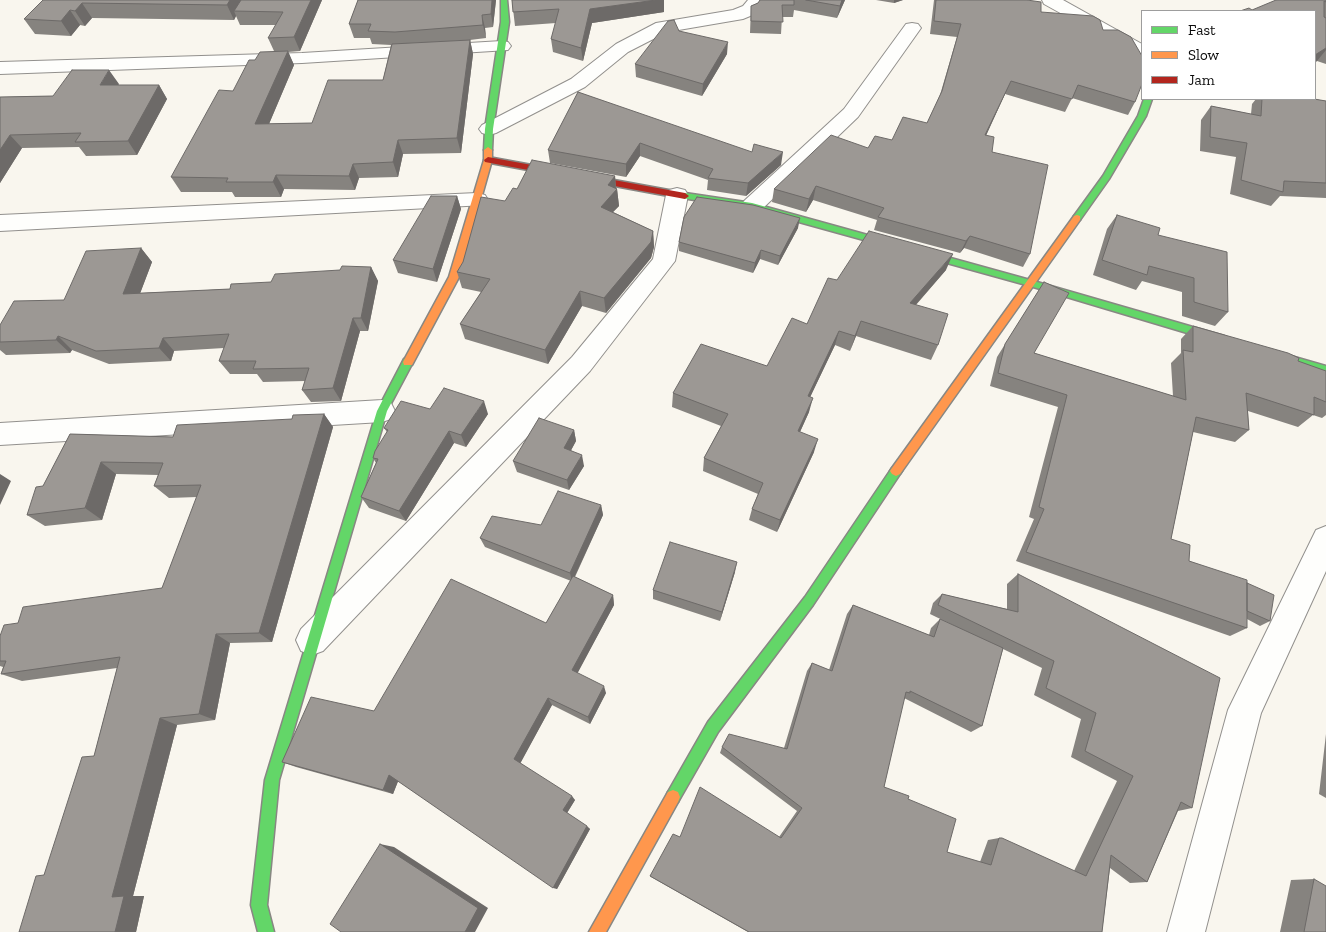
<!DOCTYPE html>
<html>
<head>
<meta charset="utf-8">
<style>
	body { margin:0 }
	#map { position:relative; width:1326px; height:932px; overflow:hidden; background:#f9f6ee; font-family:"Zilla Slab",serif }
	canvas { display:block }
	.legend { position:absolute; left:1141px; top:10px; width:175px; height:90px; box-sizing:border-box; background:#fff; border:1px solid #9d9d9d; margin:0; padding:6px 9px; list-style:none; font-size:15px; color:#0a0a0a }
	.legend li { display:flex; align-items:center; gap:10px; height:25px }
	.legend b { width:25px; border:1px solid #9d9d9d }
</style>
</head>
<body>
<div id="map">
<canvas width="1326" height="932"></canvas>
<ul class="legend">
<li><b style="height:6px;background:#63d668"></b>Fast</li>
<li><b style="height:6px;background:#ff974d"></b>Slow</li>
<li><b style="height:6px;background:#b3261e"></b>Jam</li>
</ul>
</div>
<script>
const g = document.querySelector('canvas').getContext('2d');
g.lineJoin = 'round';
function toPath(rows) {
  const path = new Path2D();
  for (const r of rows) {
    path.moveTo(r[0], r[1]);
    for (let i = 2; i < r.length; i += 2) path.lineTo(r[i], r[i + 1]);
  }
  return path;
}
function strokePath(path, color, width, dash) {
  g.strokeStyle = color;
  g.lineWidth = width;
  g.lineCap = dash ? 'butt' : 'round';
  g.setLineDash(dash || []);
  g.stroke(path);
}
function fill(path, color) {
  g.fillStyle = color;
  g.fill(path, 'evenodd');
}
const street = toPath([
	[748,0,765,0,755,14,743,19,667,32,628,52,585,87,496,133,489,135,482,133,479,129,482,125,571,79,616,44,656,23,733,10,743,6,748,0],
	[1042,0,1063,0,1142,44,1142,56,1136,55,1044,4,1042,0],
	[912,23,918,24,921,28,858,117,760,211,752,213,744,211,741,206,744,201,844,109,906,24,912,23],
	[502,41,508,42,511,46,508,50,302,63,0,74,0,62,302,53,502,41],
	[677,188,685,190,688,195,675,261,590,371,323,651,312,655,301,651,296,640,301,629,572,357,653,259,666,195,669,190,677,188],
	[477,193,485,195,488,200,485,205,0,231,0,215,477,193],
	[382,400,391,403,395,411,391,419,382,422,0,445,0,423,382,400],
	[1326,526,1326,571,1261,713,1205,932,1167,932,1228,710,1316,530,1326,526]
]);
const fast = toPath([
	[501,0,507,0,509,22,493,129,492,150,488,153,484,150,485,129,501,22,501,0],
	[1144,99,1152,99,1146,116,1109,179,1080,220,1074,220,1074,216,1103,176,1138,116,1144,99],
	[685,193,752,203,1030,280,1224,336,1229,340,1224,344,1030,286,752,209,682,198,682,194,685,193],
	[1277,352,1326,366,1326,374,1273,359,1272,356,1273,353,1277,352],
	[408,358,413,362,387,411,279,780,267,905,274,932,258,932,251,905,265,780,377,411,404,359,408,358],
	[896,466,900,468,902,471,900,474,813,605,718,732,678,802,673,804,668,802,666,797,668,792,708,722,805,597,892,468,896,466]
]);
const slow = toPath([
	[488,147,492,150,492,160,459,277,412,365,404,365,403,362,449,277,484,160,484,150,488,147],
	[1077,215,1080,216,1080,220,900,474,896,476,892,474,890,471,892,468,1074,216,1077,215],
	[673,790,678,792,680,797,678,802,606,932,589,932,668,792,673,790]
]);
const jam = toPath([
	[488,157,685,193,689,196,685,199,485,162,484,160,488,157]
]);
strokePath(street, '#92908d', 2);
strokePath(fast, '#888783', 3);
strokePath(slow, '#888783', 3);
strokePath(jam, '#888783', 3);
fill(street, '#fefefc');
fill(fast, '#63d668');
fill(slow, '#ff974d');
fill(jam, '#b3261e');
fill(toPath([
	[43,0,322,0,300,51,288,52,294,65,269,124,312,123,383,80,391,45,372,44,370,38,354,38,349,24,358,0,496,0,493,27,485,28,486,38,470,40,473,54,461,153,403,154,398,177,359,178,355,190,284,189,281,197,235,197,232,192,181,192,171,177,255,60,274,51,268,38,276,25,240,25,236,16,234,20,92,18,85,26,80,25,71,36,35,34,24,19],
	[512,0,664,0,664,12,592,23,583,61,553,52,551,39,556,23,515,26],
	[760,0,845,0,837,18,794,10,793,17,782,17,781,34,750,33,751,6,758,3],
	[876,0,903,0,894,3],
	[934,0,1027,0,1041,12,1103,30,1135,102,1128,115,1072,98,1065,112,1005,94,986,135,1030,254,1023,267,964,248,960,253,874,230,877,220,813,200,806,212,772,202,774,189,868,148,892,140,927,123,940,95,957,37,930,34],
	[1326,0,1326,64,1317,61,1252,10],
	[679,31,727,54,702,96,636,77,635,64],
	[119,84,118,85,159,85,167,99,137,155,86,156,79,147,22,148,0,183,0,97,53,96],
	[578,92,781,165,746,196,707,190,708,180,640,156,626,177,550,163,548,150],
	[1256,99,1314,99,1326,101,1326,198,1280,196,1271,206,1230,194,1236,157,1200,151,1201,120,1211,106,1251,114,1252,104],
	[615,176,616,188,617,189,619,206,613,212,653,231,654,247,651,258,606,313,582,306,548,364,465,339,460,324,481,292,462,288,457,272,505,201,517,189],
	[457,196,461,209,437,282,398,273,393,260],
	[1117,215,1158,235,1228,312,1215,326,1182,316,1182,292,1142,281,1136,290,1093,275,1107,229],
	[798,228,778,265,760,259,753,273,679,251,679,242],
	[141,248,152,262,140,293,230,289,340,270,371,267,378,281,368,331,360,331,341,401,311,402,302,390,305,381,263,382,257,374,230,374,219,361,224,348,174,351,171,361,109,364,72,350,70,353,6,355,0,350,0,325,64,300],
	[946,270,916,305,938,345,931,360,856,336,850,351,835,345,810,397,809,412,800,432,814,452,777,532,749,520,752,509,758,494,703,471,704,458,721,426,672,407,673,393,767,366,807,324,837,280],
	[1044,282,1034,353,1173,396,1171,363,1181,353,1181,339,1193,326,1326,371,1326,415,1322,418,1313,415,1298,427,1248,411,1249,430,1235,442,1193,432,1171,539,1189,561,1247,583,1270,621,1260,626,1247,619,1247,628,1230,636,1016,561,1034,519,1029,517,1058,407,990,386,997,357],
	[430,409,488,414,466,447,454,443,406,521,369,508,361,497,376,463,373,458,387,432,384,428],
	[324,414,333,427,272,642,230,643,215,720,177,725,133,896,144,896,136,932,19,932,44,875,94,756,117,668,22,681,1,674,3,667,0,666,0,636,18,623,162,588,197,497,169,498,154,486,158,475,116,474,102,520,45,526,27,515,43,486,70,434,173,437,292,419],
	[574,430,576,441,571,450,584,466,569,490,517,472,513,461],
	[601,505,603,515,575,577,613,595,614,605,577,673,606,693,590,724,552,705,520,763,575,800,567,813,590,829,557,889,398,781,393,794,296,767,282,762,374,711,546,623,571,581,485,547,480,538,541,525],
	[735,572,720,621,653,599,653,590],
	[1018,574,1192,808,1178,811,1147,882,1130,883,1110,868,1102,932,748,932,651,877,650,876,680,837,779,837,797,811,720,753,722,747,784,748,807,671,812,663,829,670,847,614,853,605,929,635,931,628,940,619,961,629,930,614,933,603,942,594,1007,609,1007,584],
	[1003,649,1042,668,1034,695,1081,719,1071,757,1117,781,1074,871,999,838,988,840,980,862,947,852,908,799,884,787,904,698,971,732,982,726],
	[1326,734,1326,798,1319,794],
	[1314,879,1326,932,1280,932,1291,880]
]), '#86837f');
fill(toPath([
	[230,0,245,0,234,11,236,16,234,20,227,5],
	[311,0,322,0,300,51,294,37],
	[492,0,496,0,493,27,491,14],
	[656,0,664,0,664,12,592,23,583,61,581,48,590,9],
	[842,0,845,0,837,18,840,6],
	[894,0,903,0,894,3],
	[82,3,92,18,85,26,75,11],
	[70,10,80,25,71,36,61,21],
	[482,15,485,28,486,38,483,25],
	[470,40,473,54,461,153,457,138],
	[728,42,727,54,702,96,703,84],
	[1326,48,1326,50,1317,61,1315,63,1315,55],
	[288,51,294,65,263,138,255,124],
	[109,70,119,84,109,99,100,85],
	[1011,81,1005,94,980,149,985,135],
	[159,85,167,99,137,155,128,141],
	[10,135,22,148,0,183,0,150],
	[398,140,403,154,398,177,393,162],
	[640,143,640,156,626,177,626,164],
	[783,152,781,165,746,196,748,183],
	[353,164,359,178,355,190,349,176],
	[276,175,284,189,281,197,273,182],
	[615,176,616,191,617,189,619,206,602,223,601,207,608,185],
	[816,186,813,200,806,212,809,199],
	[457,196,461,209,437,282,433,269],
	[800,218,798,228,778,265,780,256],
	[653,231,654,247,651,258,606,313,604,298],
	[970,236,964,248,960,253,966,241],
	[141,248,152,262,135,307,123,294],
	[761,250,760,259,753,273,755,263],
	[953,254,946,270,904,318,910,303],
	[371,267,378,281,368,331,361,318],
	[580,291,582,306,548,364,545,350],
	[353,318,360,331,341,401,333,388],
	[861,321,856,336,850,351,855,336],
	[839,331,835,345,804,410,808,396],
	[58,336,72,350,70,353,56,340],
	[163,338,174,351,171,361,159,348],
	[813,398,809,412,794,445,798,431],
	[484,401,488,414,466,447,461,435],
	[324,414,333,427,272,642,259,633],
	[574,430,576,441,567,458,564,448],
	[449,431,454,443,406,521,399,511],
	[818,439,814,452,777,532,780,520],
	[582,455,584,466,569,490,567,480],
	[101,462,116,474,102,520,85,508],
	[0,474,11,481,0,505],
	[601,505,603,515,572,582,570,573],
	[737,562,735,572,720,621,722,612],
	[613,595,614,605,575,678,572,670],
	[216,634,230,643,215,720,199,714],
	[604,686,606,693,590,724,588,717],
	[548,698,552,705,520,764,514,759],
	[160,718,177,725,133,896,144,896,136,932,115,932,112,897],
	[389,775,399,779,393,794,383,790],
	[572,796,575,800,567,813,563,810],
	[587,826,590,829,557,889,553,888],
	[380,844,394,847,488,908,475,932,465,932]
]), '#6d6a68');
const building = toPath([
	[43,0,230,0,227,5,82,3,75,11,70,10,61,21,24,19,43,0],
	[241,0,311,0,294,37,268,38,283,12,234,11,241,0],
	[358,0,492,0,491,14,482,15,483,25,395,32,368,31,371,24,349,24,358,0],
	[512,0,656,0,590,9,581,48,551,39,559,9,513,12,512,0],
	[760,0,794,0,794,5,782,5,783,22,751,21,751,6,758,3,760,0],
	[806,0,842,0,840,6,806,0],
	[936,0,1027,0,1041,2,1041,12,1093,16,1100,20,1103,30,1118,30,1131,37,1142,56,1142,84,1135,102,1078,85,1072,99,1011,81,985,135,994,137,992,152,1048,165,1030,254,970,236,966,241,878,217,884,208,816,186,809,199,774,189,831,135,868,148,875,136,892,140,903,117,927,123,942,91,961,24,934,21,936,0],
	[1276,0,1326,0,1326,2,1324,1,1324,17,1326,18,1326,48,1315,55,1315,11,1240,11,1249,8,1252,10,1276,0],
	[674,20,679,31,728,42,703,84,635,64,668,21,674,20],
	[470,40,457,138,398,140,393,162,353,164,349,176,276,175,273,182,226,182,228,178,171,177,219,90,233,91,249,60,255,60,260,52,288,51,255,124,312,123,328,80,383,80,392,44,470,40],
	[72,70,109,70,100,85,159,85,128,141,75,142,81,133,10,135,0,150,0,97,53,96,72,70],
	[578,92,752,152,754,144,783,152,748,183,708,178,713,169,640,143,626,164,548,150,578,92],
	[1262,99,1314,99,1326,101,1326,183,1284,181,1283,192,1241,180,1247,143,1210,137,1211,106,1261,116,1262,99],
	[532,160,615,176,608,185,617,189,601,207,653,231,651,242,604,298,580,291,545,350,460,324,490,279,457,272,463,262,481,197,505,201,513,188,517,189,532,160],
	[431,196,457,196,433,269,393,260,431,196],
	[697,197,753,205,800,218,780,256,761,250,755,263,679,242,684,217,697,197],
	[1117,215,1160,228,1158,235,1227,252,1228,312,1194,302,1194,278,1149,266,1147,275,1102,260,1117,215],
	[869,231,953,254,910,303,948,314,938,345,861,321,855,336,839,331,808,396,813,398,798,431,818,439,780,520,752,509,763,483,704,458,728,414,673,393,701,344,767,366,792,318,807,324,828,278,837,280,869,231],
	[141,248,123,294,230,289,231,284,271,282,275,274,340,270,342,266,371,267,361,318,353,318,333,388,302,390,309,368,253,369,256,361,219,361,229,334,163,338,159,348,96,351,58,336,56,340,0,342,0,325,14,301,64,300,86,251,141,248],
	[1044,282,1069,293,1034,353,1186,400,1183,350,1193,352,1193,326,1288,353,1299,358,1298,361,1326,371,1326,402,1314,397,1314,415,1246,393,1249,430,1196,417,1171,539,1190,545,1189,561,1247,580,1247,628,1026,552,1044,509,1039,507,1067,395,998,373,1005,344,1044,282],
	[444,388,484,401,461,435,449,431,399,511,361,497,378,459,373,458,375,451,388,430,384,428,401,401,430,409,444,388],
	[324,414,259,633,216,634,199,714,160,718,112,897,124,896,115,932,19,932,36,876,44,875,82,757,94,756,120,657,1,674,6,661,0,661,0,636,4,625,18,623,23,607,162,588,201,485,154,486,163,463,101,462,85,508,27,515,36,487,43,486,70,434,173,437,177,425,292,419,293,415,324,414],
	[539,418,574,430,564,448,582,455,567,480,513,461,539,418],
	[558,491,601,505,570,573,480,538,492,516,541,525,558,491],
	[670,542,737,562,722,612,653,590,670,542],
	[1018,574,1220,678,1192,808,1181,802,1147,882,1111,855,1102,932,749,932,650,876,673,834,680,837,700,787,781,838,802,808,722,747,729,734,787,749,812,663,832,671,853,605,934,637,940,619,1003,648,982,726,910,691,910,693,906,692,884,787,909,796,908,799,956,819,947,852,991,865,999,838,1002,838,1086,876,1133,776,1085,751,1096,713,1046,688,1054,661,938,605,942,594,1018,612,1018,574],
	[573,576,613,595,572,670,604,686,588,717,548,698,514,759,572,796,563,810,587,826,553,888,389,775,383,790,282,762,311,697,374,711,451,579,546,623,573,576],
	[1247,583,1274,595,1270,621,1247,611,1247,583],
	[380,844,478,908,465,932,341,932,330,924,380,844],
	[1314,879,1326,886,1326,932,1304,932,1314,879]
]);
fill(building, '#9c9894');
strokePath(building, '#6d6a68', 1);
</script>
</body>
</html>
